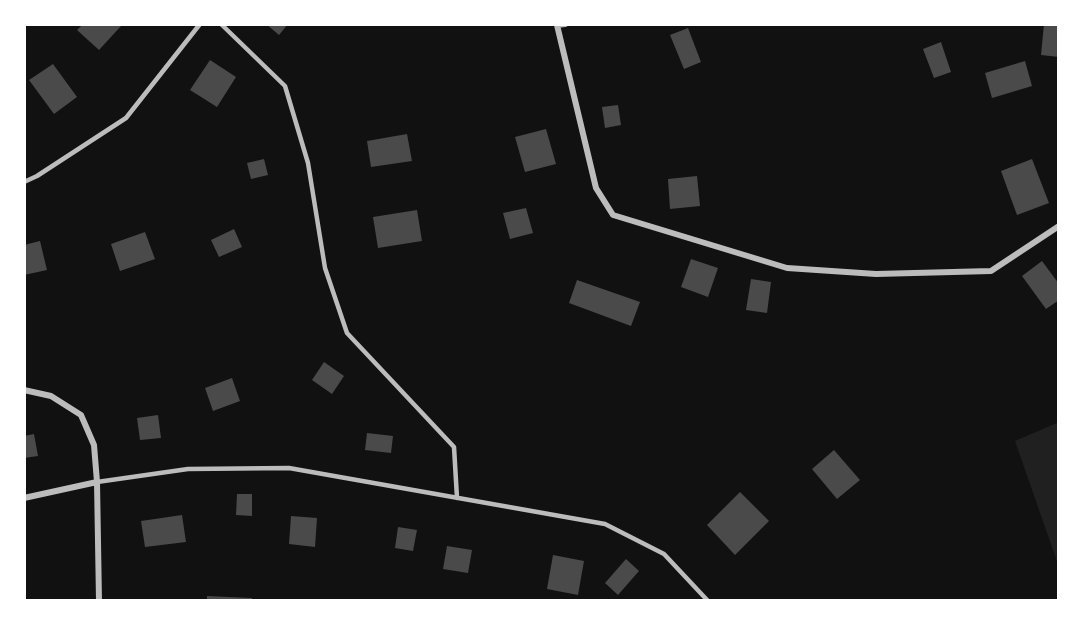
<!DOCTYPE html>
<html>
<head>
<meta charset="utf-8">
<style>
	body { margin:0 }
	#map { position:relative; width:1083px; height:625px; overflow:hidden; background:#111; font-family:Helvetica,sans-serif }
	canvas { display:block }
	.frame { position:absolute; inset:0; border:26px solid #fff; pointer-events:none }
</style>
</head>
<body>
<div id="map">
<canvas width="1083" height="625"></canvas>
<div class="frame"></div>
</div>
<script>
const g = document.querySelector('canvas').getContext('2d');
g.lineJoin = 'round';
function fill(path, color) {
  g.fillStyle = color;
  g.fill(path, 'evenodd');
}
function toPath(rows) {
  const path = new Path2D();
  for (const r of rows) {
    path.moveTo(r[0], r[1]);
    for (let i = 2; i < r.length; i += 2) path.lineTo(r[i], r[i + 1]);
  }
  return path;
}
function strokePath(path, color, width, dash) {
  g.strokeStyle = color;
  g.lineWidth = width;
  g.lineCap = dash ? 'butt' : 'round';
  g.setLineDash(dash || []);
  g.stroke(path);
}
fill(toPath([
	[1059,422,1059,567,1015,441]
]), '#202020');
fill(toPath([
	[83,24,118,24,121,26,99,50,77,30],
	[266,24,288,24,279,35],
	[1044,24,1059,24,1059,57,1041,55],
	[688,28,701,62,684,69,670,35],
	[941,42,951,72,934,78,923,49],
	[210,60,236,77,217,107,190,90],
	[1025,61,1032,86,992,98,985,73],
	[53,64,77,97,54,114,29,80],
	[618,105,621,125,605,128,602,107],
	[546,129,556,164,525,172,515,137],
	[407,134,412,161,371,167,367,141],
	[264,159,268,175,251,179,247,163],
	[1032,159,1049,203,1017,215,1001,171],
	[697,176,700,206,670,209,668,179],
	[526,208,533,233,510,239,503,213],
	[417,210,422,241,378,248,373,217],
	[234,229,242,247,219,257,211,240],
	[145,232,155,259,120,271,111,244],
	[40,241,47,270,24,275,24,245],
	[691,259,718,268,708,297,681,287],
	[1042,261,1059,284,1059,300,1046,309,1022,276],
	[751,279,771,282,767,313,746,310],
	[577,280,640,302,631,326,569,303],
	[324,362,344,376,332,394,312,380],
	[232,378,240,401,213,411,205,388],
	[158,415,161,438,140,440,137,418],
	[367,433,393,436,391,453,365,450],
	[34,434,38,456,24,458,24,436],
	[834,450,860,480,837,499,812,469],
	[740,492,769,521,735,555,707,525],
	[237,494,252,494,252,516,236,515],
	[182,515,186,542,145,547,141,521],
	[291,516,317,518,315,547,289,544],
	[398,527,417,530,413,551,395,548],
	[447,546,472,550,468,573,443,569],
	[553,555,584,561,578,595,547,589],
	[626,559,639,571,618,595,605,583],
	[207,596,252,598,252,601,207,601]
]), '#4a4a4a');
strokePath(toPath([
	[221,24,285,86,308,163,325,268,347,333,454,447,457,498],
	[24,182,37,176,126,118,200,24],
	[97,482,188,469,289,468,605,524,664,554,708,601]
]), '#bcbcbc', 4.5);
strokePath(toPath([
	[565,24,557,25,596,188,613,215,787,268,876,274,991,271,1059,226],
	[24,390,51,396,81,415,94,445,97,482,99,601],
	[24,498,97,482]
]), '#bcbcbc', 6);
</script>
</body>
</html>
